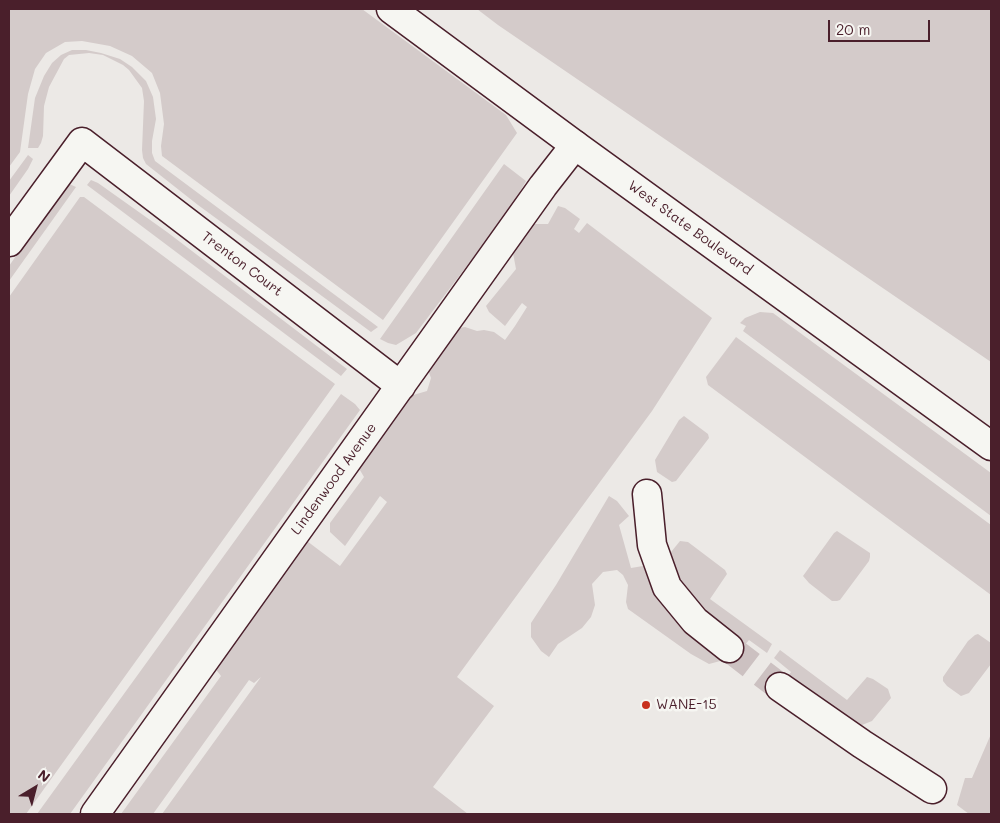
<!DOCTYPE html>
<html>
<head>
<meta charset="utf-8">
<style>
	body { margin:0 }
	#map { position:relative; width:1000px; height:823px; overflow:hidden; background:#ece9e6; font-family:Mali,sans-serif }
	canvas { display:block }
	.frame { position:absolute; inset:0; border:10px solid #4a1f2b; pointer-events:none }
	.north { position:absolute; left:10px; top:763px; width:50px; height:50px; -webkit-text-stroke:4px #f6f6f2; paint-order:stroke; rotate:37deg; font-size:14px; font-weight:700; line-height:20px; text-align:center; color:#4a1f2b }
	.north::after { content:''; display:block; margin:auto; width:18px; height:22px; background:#4a1f2b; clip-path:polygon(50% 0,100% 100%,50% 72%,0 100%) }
	.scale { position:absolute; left:828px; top:20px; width:102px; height:22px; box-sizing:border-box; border:2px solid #4a1f2b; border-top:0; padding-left:6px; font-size:15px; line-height:18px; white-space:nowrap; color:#4a1f2b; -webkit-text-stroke:4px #f6f6f2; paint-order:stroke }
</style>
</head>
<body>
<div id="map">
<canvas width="1000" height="823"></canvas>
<div class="frame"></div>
<div class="north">N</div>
<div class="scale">20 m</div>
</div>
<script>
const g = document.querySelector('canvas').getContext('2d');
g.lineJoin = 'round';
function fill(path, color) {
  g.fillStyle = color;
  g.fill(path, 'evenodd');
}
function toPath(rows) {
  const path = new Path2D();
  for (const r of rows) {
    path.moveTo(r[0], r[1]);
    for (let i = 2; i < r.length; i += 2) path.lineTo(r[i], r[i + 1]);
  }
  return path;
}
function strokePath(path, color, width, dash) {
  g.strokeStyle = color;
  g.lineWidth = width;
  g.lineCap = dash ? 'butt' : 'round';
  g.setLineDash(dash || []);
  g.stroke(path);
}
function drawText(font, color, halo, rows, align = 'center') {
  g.font = font + ' Mali,sans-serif';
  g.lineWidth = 5;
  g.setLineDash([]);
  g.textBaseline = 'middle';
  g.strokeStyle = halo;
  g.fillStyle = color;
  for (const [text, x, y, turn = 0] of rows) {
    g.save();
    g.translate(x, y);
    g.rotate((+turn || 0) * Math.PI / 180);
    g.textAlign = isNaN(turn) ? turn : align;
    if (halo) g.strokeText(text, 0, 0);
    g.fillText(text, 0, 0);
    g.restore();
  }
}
fill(toPath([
	[9,9,362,9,506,115,517,133,383,320,162,156,161,146,164,124,160,93,152,73,132,56,110,46,82,41,65,42,46,53,35,69,28,94,20,152,9,167],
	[477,9,991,9,991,362,498,25],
	[72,50,86,50,101,53,120,59,132,67,146,81,153,97,156,119,152,141,152,153,155,161,378,327,371,332,198,205,146,164,143,158,142,150,144,101,142,88,129,70,123,65,103,55,89,53,69,55,64,59,49,87,44,106,43,136,41,143,38,148,28,148,35,98,44,76,52,63,61,55],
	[28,155,33,159,28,169,9,196,9,181],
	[504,164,526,181,510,209,416,333,396,345,388,343,380,339],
	[91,180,98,183,167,232,347,369,341,376,87,185],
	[67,183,76,187,9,281,9,266],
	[80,197,84,197,335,384,26,814,9,814,9,297],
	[558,206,565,208,580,219,574,229,579,233,587,223,712,318,652,411,457,677,494,706,433,787,468,814,162,814,261,677,254,683,249,680,153,814,121,814,221,676,214,667,303,538,340,566,387,502,380,496,345,546,330,532,330,523,364,477,357,465,403,398,427,391,431,378,427,367,441,341,453,336,459,328,465,327,477,331,484,330,494,332,505,340,515,326,527,307,522,303,505,326,489,312,486,306,516,269,513,253,515,243,531,224,548,224],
	[760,312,773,313,991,473,991,516,743,331,746,326,740,323,745,318],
	[736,337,991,525,991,595,708,385,706,377],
	[341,394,355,404,360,410,70,814,37,814],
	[684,416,708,434,709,438,676,481,672,482,657,472,655,460,679,420],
	[609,496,617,501,629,516,619,525,631,568,643,566,651,585,664,604,724,660,709,664,691,654,628,609,626,602,628,585,623,575,617,570,603,572,592,584,595,605,591,617,582,628,558,644,549,657,541,651,531,637,531,623,556,585],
	[837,531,870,553,870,557,869,561,840,600,837,601,832,601,809,583,803,576,834,533],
	[680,541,688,542,725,570,727,574,710,599,772,644,767,653,749,640,743,647,737,643,685,593,667,557],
	[978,634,991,643,991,664,969,693,961,696,947,686,943,681,943,677,968,641,975,635],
	[780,650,847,700,867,677,873,679,888,689,891,698,872,721,862,725,852,726,786,679,791,672,774,658],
	[991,734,991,814,969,814,957,805,965,778,972,778]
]), '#d4cbca');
strokePath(toPath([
	[729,648,780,687]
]), '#ccc1c1', 28, [28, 14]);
const minor = toPath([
	[9,242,82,142,401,386],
	[647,494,652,545,667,587,695,621,729,648],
	[780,687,862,744,932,789],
	[95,814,543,186,575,145]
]);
const major = toPath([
	[391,9,575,145,991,446]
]);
strokePath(minor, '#4a1f2b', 31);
strokePath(major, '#4a1f2b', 31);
strokePath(minor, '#f6f6f2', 28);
strokePath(major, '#f6f6f2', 28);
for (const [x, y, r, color] of [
	[646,705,5,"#c8321e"]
]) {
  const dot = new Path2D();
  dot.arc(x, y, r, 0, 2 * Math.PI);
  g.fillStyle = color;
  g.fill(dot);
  strokePath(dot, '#f6f6f2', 2);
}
drawText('14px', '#4a1f2b', '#f6f6f2', [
	["West State Boulevard",690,228,36],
	["Trenton Court",242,264,37],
	["Lindenwood Avenue",334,479,-54]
]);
drawText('14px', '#4a1f2b', '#f6f6f2', [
	["WANE-15",656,705]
], 'left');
</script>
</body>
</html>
